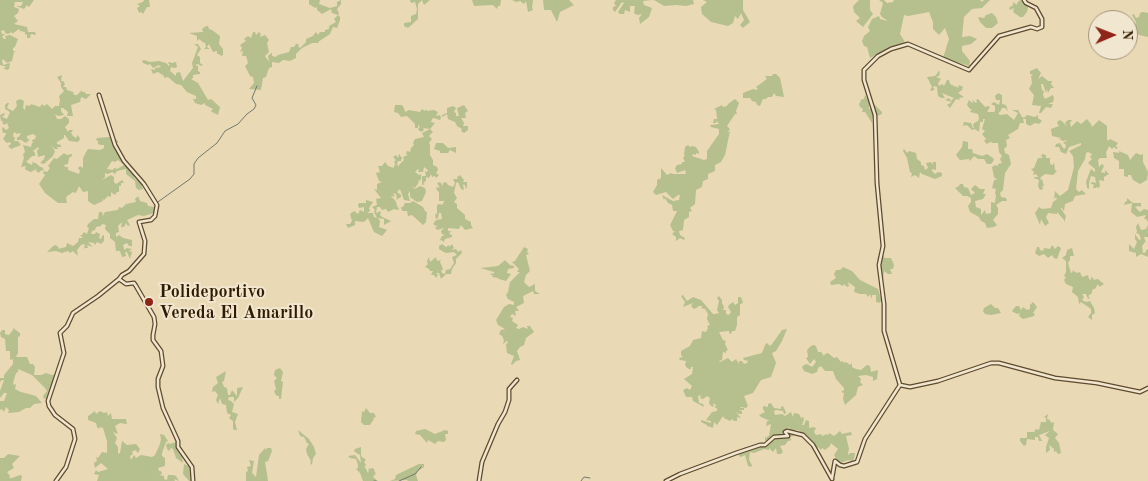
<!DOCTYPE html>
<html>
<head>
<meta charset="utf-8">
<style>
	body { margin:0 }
	#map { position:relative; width:1148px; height:481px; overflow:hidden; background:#ead9b5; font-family:"Old Standard TT",serif }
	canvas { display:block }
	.north { position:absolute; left:1088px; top:10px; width:50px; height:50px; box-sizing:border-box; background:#f1e6cf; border:1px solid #a3957c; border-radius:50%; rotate:89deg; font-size:14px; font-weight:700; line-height:20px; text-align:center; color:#2f1b00 }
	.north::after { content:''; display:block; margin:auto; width:18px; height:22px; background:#8f2418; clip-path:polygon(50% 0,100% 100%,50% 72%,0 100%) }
</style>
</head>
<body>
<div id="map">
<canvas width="1148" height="481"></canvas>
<div class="north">N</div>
</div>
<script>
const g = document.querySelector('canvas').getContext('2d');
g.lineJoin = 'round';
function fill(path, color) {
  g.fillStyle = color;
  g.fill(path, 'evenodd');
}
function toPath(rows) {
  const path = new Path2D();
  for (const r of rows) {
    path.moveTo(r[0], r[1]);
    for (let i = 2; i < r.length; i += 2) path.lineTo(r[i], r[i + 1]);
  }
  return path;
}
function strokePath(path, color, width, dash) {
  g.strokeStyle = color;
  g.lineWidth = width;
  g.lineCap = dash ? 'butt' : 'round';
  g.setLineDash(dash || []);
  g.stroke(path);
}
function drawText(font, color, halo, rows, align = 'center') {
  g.font = font + ' "Old Standard TT",serif';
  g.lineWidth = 4;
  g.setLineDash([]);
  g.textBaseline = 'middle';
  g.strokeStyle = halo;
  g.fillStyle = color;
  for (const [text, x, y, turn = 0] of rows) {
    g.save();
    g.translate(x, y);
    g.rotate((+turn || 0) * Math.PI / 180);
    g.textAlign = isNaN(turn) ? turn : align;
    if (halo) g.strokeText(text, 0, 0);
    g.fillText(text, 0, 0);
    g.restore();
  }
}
fill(toPath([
	[0,0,34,0,29,7,27,5,24,9,16,6,21,6,23,2,15,2,14,7,19,9,18,13,14,16,18,21,14,24,27,27,28,32,35,32,36,35,31,34,30,38,27,38,27,34,25,35,25,32,20,31,19,29,12,34,12,32,8,34,5,33,4,30,1,31,2,34,5,34,2,37,4,39,6,39,5,36,10,35,18,39,15,47,13,48,13,51,16,51,14,52,12,61,7,63,3,59,2,61,3,65,10,63,9,69,7,70,3,68,7,67,0,65],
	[144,0,149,0,150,7,147,7,143,14,141,12,139,13,137,8,140,6,137,4,143,2],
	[309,0,320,0,319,4,330,8,337,6,337,2,341,0,341,4,337,9,339,13,338,15,332,13,331,9,322,14,317,10,317,7,315,8,309,4],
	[410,0,430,0,424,5,422,0,418,4,418,19,408,28,404,26,404,23,411,22,411,16,416,14,417,9,415,2,411,3],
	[472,0,501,0,500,6,498,6,497,9,493,5,474,6],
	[512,0,533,0,532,8,533,10,528,12,526,1,524,4,520,1,516,2],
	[543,0,569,0,574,5,560,12,557,22,551,10,544,10],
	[616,0,652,0,643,1,644,5,652,8,649,17,640,24,639,18,642,14,637,15,634,13,635,6,630,6,630,12,625,10,624,14,620,14,618,12,624,3,622,2,615,12,613,10,613,7,616,6,614,3],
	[654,0,693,0,694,4,686,6,676,5,664,6],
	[703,0,743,0,743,10,750,22,743,28,740,25,744,20,741,13,738,19,735,16,733,23,728,26,711,22,702,14,701,7,707,2],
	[859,0,870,0,870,10,873,14,863,27,856,21,860,18,854,12,853,6],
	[879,0,884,0,887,3,893,2,894,0,980,0,982,2,984,0,990,0,982,8,972,9,964,17,962,37,970,36,977,39,971,44,962,46,962,51,970,61,969,66,943,58,949,39,945,28,939,35,933,29,933,22,929,12,908,16,904,15,900,34,905,42,889,48,870,58,867,47,864,46,862,41,864,36,870,31,868,27,872,19,879,16,880,19,888,21,882,17,880,14,883,3],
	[1020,0,1025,3,1028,7,1027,12,1023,17,1020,17,1013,12,1014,8,1010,10,1009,8,1013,5,1013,2,1017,5,1017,3],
	[1143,12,1148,13,1148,37,1139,35,1132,28,1132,24,1135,25,1136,22,1132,15,1134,14,1136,18,1139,17,1140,13],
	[992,13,996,17,998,23,992,28,986,28,980,22,978,17,984,18,986,15],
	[338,15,340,17,340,20,337,28,333,27,330,34,318,42,319,43,312,43,302,48,296,54,296,58,290,61,283,60,279,63,272,62,272,67,269,68,266,77,263,78,261,90,249,89,254,83,253,77,250,76,245,66,248,63,246,56,242,56,243,51,240,52,242,48,240,45,246,41,244,39,248,36,251,38,253,32,255,32,256,35,259,32,261,34,260,37,265,35,269,40,267,43,269,52,265,56,269,62,268,56,270,54,272,53,272,56,276,57,278,55,289,52,291,47,294,47,296,44,299,44,298,46,300,48,306,42,306,39,313,36,316,32,318,35,320,32,325,32,325,30,329,29,329,26,336,22,334,19],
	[206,26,208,26,209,29,212,30,220,36,219,44,223,49,223,55,221,56,219,54,217,54,217,51,213,52,209,44,207,47,210,49,204,49,206,47,205,42,204,43,199,39,197,41,197,36,189,33,203,32,202,29],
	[194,44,198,44,201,49,197,55,200,57,200,63,203,65,201,66,198,64,195,65,198,66,198,71,200,72,200,74,193,75,193,78,191,79,198,83,208,100,211,99,220,107,218,115,212,112,211,111,213,109,205,105,205,103,201,105,195,103,193,99,196,99,196,96,187,92,181,85,176,84,168,77,164,78,164,76,158,72,153,74,151,69,155,70,155,68,161,67,159,65,153,68,150,64,148,65,143,63,142,61,144,60,150,62,159,61,166,63,169,66,170,65,168,63,169,62,172,63,176,62,177,67,175,68,171,67,170,71,176,76,176,73,180,72,183,81,193,68,192,63,198,47],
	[1037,68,1041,73,1038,79,1042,76,1048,81,1052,81,1051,84,1054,88,1051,88,1048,93,1047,89,1046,93,1043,84,1041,84,1042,90,1044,91,1043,95,1045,99,1053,95,1054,98,1053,102,1048,104,1053,104,1051,108,1046,107,1041,113,1039,113,1041,106,1032,105,1034,95,1029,89,1032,83,1031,76,1033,75,1030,74,1030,71],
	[939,71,940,72,939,76,936,77,941,79,938,83,939,86,942,84,944,86,947,80,949,80,950,84,956,87,957,86,958,89,959,85,963,87,962,90,958,93,964,97,959,98,960,100,956,99,950,108,947,105,952,102,945,100,949,98,951,101,954,98,942,93,945,98,941,98,938,96,937,87,934,86,933,88,935,89,932,91,930,90,932,87,927,77,935,76],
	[773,74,776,74,780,78,784,97,776,96,774,93,772,97,768,97,766,99,763,99,760,106,757,105,756,102,752,101,750,98,743,98,743,93,753,89,756,90,758,89,756,87,767,79,765,76,772,76],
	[62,75,61,81,63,81,65,84,63,87,66,87,67,90,73,92,74,95,77,95,82,90,82,92,85,92,86,94,91,94,86,99,81,97,80,102,71,105,73,116,67,116,68,112,63,108,61,108,61,111,64,115,58,116,55,114,57,119,61,119,65,116,69,119,69,123,65,127,68,132,69,130,73,130,71,133,73,136,76,138,78,135,80,139,78,142,69,141,65,135,64,135,64,138,57,142,57,144,61,145,61,147,57,147,58,149,55,149,51,145,55,151,53,156,44,164,40,163,44,159,45,155,38,157,37,150,39,149,38,147,33,151,35,153,35,156,32,156,26,162,32,165,33,161,34,163,36,163,40,167,42,167,44,170,40,171,39,173,35,170,37,170,36,169,31,172,26,170,25,169,26,166,21,167,24,158,23,154,25,152,23,145,31,147,32,143,33,143,32,140,35,139,36,136,33,134,27,136,27,138,31,141,29,140,26,143,21,140,17,140,17,137,19,137,21,133,17,134,14,132,13,136,15,138,14,141,18,141,21,145,11,149,8,146,11,144,10,142,7,143,3,139,6,134,6,133,3,133,2,129,3,127,6,130,9,128,7,123,4,125,2,122,4,121,1,121,0,115,4,113,5,114,2,117,7,119,10,112,5,109,5,105,7,103,9,103,7,108,13,111,17,106,16,101,20,99,24,101,23,108,25,110,26,105,30,106,31,104,40,107,42,104,44,106,47,104,52,109,55,106,59,106,60,100,59,96,64,91,61,87,61,83,57,77],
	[998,93,1002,95,1002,104,1006,105,1008,111,1005,108,1002,108,1000,112,998,113,1000,115,1007,114,1014,120,1018,113,1012,110,1018,110,1022,117,1024,118,1027,115,1035,117,1038,115,1038,118,1042,121,1039,124,1035,123,1030,126,1026,124,1026,119,1023,119,1024,123,1020,123,1018,129,1008,135,1010,138,1006,140,1007,146,1004,149,1005,153,1009,155,1011,164,1005,173,1003,190,1000,193,1001,197,1006,198,1007,201,1002,201,996,205,998,208,998,214,993,220,997,225,994,227,987,228,985,223,981,221,979,217,970,212,968,206,971,202,971,198,967,196,963,196,955,188,959,186,960,184,963,184,964,187,968,188,971,195,975,193,971,189,975,185,980,189,985,189,983,194,986,194,983,199,975,201,976,207,981,209,981,215,985,210,986,214,991,213,991,202,995,203,996,195,995,193,996,189,992,188,994,180,997,180,994,177,992,167,995,165,998,166,998,164,1005,162,1002,163,1000,159,1002,156,999,152,998,143,992,143,991,141,991,143,990,142,987,144,984,141,986,139,982,134,985,131,982,129,985,119,983,119,983,122,980,122,979,132,975,129,972,130,967,125,963,126,964,122,971,123,973,128,974,128,973,124,978,121,979,118,978,114,970,112,972,109,970,109,967,105,969,100,972,103,973,103,972,100,976,103,977,102,976,100,978,99,985,107,988,106,990,107,987,112,994,112,995,111,995,106,991,104,994,102,999,105,1000,100,996,100,995,96],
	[865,95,869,101,869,109,872,109,873,114,873,105,874,104,882,112,882,114,872,118,872,123,865,112,862,112,863,109,860,107,859,104,861,101,860,100,864,99],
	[735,99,739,103,736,111,737,114,735,114,727,126,730,129,727,133,730,131,725,155,721,162,715,165,715,171,708,174,708,179,703,181,702,187,696,190,695,204,690,208,692,211,689,212,689,217,684,220,683,230,679,231,680,235,685,238,684,240,680,238,676,241,676,237,672,234,675,231,673,231,670,225,677,211,673,211,672,205,668,203,665,198,664,200,662,195,673,201,679,200,680,195,678,195,673,199,666,192,656,195,653,192,657,185,657,180,661,178,661,168,667,175,671,173,673,174,686,174,685,170,677,173,675,168,677,165,682,164,682,162,685,162,683,158,685,155,684,155,685,147,688,145,690,147,692,146,696,147,699,152,699,154,696,153,696,155,693,154,692,156,704,160,707,159,707,151,719,134,719,129,711,127,710,125,719,124,717,121,716,123,713,123,714,119,717,119,717,117,716,110,714,109,722,105,723,107,727,106,728,104],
	[395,105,402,105,404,108,405,112,409,110,420,112,422,109,425,111,427,109,427,111,434,110,438,112,436,116,440,115,441,118,440,120,434,118,432,119,431,122,435,123,430,129,433,132,429,136,432,139,429,143,430,145,430,155,433,160,433,165,437,167,438,170,436,173,439,175,436,178,435,176,432,177,431,174,429,178,426,177,426,181,423,183,425,184,422,185,422,176,426,176,425,171,427,172,428,170,424,167,423,172,418,172,419,170,418,169,415,172,419,175,421,174,421,179,419,181,417,179,419,182,415,188,411,186,415,189,420,186,425,188,426,192,422,201,417,202,410,197,410,191,408,194,410,201,404,200,400,189,397,192,401,195,401,197,396,200,397,198,396,194,393,193,395,197,392,196,391,197,393,198,396,202,397,206,399,209,398,210,394,209,388,212,386,209,382,210,380,207,377,207,376,213,381,211,380,215,382,217,391,221,384,225,384,219,378,218,380,221,379,227,387,230,382,236,374,232,368,218,364,222,355,221,355,225,348,228,346,224,350,224,352,221,350,214,354,211,358,214,360,210,364,212,364,207,359,208,358,205,359,203,366,203,366,200,373,202,369,208,370,211,367,213,373,213,374,217,377,218,374,212,375,210,372,207,377,205,376,199,381,198,374,189,377,190,377,184,382,182,379,181,376,173,380,172,378,166,382,166,385,162,388,166,394,168,394,165,396,166,394,162,396,160,393,157,396,155,398,158,399,154,402,158,401,161,398,161,397,164,399,167,399,165,404,160,403,157,408,155,406,154,407,151,410,152,411,148,414,145,413,143,415,139,424,137,422,133,430,129,423,128,424,130,421,132,418,129,420,127,418,125,418,128,415,128,415,124,407,116,401,117,398,113,394,112],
	[464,105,468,111,465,113,466,118,461,118,464,123,463,126,468,126,468,130,464,133,461,131,462,129,457,126,455,122,448,119,447,114,442,117,442,115,447,113,447,108,453,106,456,108,454,112,456,113,456,116,459,116,457,108],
	[1087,119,1091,124,1092,127,1099,120,1107,126,1107,139,1108,141,1110,139,1118,143,1116,146,1118,148,1116,149,1114,147,1112,149,1109,146,1106,153,1107,158,1100,158,1098,160,1099,167,1102,164,1104,166,1101,172,1105,173,1105,170,1109,174,1104,177,1104,181,1099,180,1100,185,1099,188,1096,187,1096,188,1093,188,1094,185,1090,183,1093,182,1096,183,1095,177,1091,176,1089,183,1089,189,1087,188,1086,182,1090,171,1091,169,1095,172,1095,169,1088,163,1092,159,1090,157,1092,154,1088,152,1086,153,1085,159,1078,171,1076,189,1079,192,1082,190,1086,194,1075,196,1073,201,1065,204,1064,211,1061,207,1061,209,1066,216,1064,223,1064,220,1057,212,1057,214,1048,213,1046,217,1049,223,1045,226,1041,219,1040,225,1035,213,1039,207,1042,209,1051,208,1053,202,1057,199,1056,197,1054,199,1055,191,1060,196,1068,190,1074,167,1073,156,1069,151,1081,145,1081,143,1069,147,1066,154,1061,152,1059,147,1055,147,1056,144,1060,143,1063,148,1065,149,1066,145,1063,143,1068,140,1063,141,1059,139,1061,138,1052,136,1051,129,1059,126,1057,123,1059,120,1062,121,1067,127,1065,123,1068,120,1072,120,1070,123,1071,127,1077,121,1081,124],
	[109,137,113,137,118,141,118,143,115,144,125,163,123,164,118,160,115,162,112,161,107,169,113,170,114,168,117,169,124,165,127,166,129,167,135,179,141,183,143,189,139,190,136,188,135,181,126,174,126,169,117,171,115,174,112,172,108,174,105,173,105,177,102,180,111,175,114,177,114,182,116,184,122,180,124,183,121,183,121,186,119,186,119,192,117,192,115,195,111,192,111,197,108,196,104,200,102,199,103,201,94,205,88,201,88,191,83,192,79,186,76,193,73,192,66,197,67,203,58,203,45,193,39,184,45,175,43,173,44,171,47,172,50,168,48,166,54,158,57,159,64,153,67,155,72,154,72,156,69,158,68,164,64,165,65,167,68,167,68,170,79,174,80,171,78,168,80,166,83,168,83,158,86,152,88,149,100,150,104,148,104,145,101,145,98,144,98,141,96,140,97,138],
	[963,141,968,142,968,149,972,149,973,153,982,156,987,154,993,158,994,160,991,164,987,164,984,159,978,159,974,156,970,161,969,159,960,160,956,155,962,147],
	[436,143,443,143,448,148,456,147,456,153,450,150,448,153,440,153,440,151,434,149],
	[904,149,907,153,909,151,916,153,917,159,921,162,921,165,924,166,925,170,928,168,926,163,931,162,933,165,933,162,936,162,936,170,932,169,932,171,935,174,938,172,942,173,942,176,935,179,922,174,920,172,919,178,915,175,911,177,912,173,910,172,907,158,903,151],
	[1119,151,1128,155,1130,160,1136,153,1141,155,1143,154,1143,162,1148,172,1147,180,1140,184,1133,180,1131,175,1128,175,1128,177,1124,176,1124,169,1119,169,1119,161,1114,158,1113,152,1119,153],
	[1042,154,1046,155,1046,158,1050,158,1050,164,1053,165,1054,162,1055,170,1057,171,1053,175,1045,174,1041,177,1040,180,1042,179,1044,186,1042,186,1043,189,1040,190,1038,186,1039,180,1034,178,1034,177,1038,177,1036,174,1033,175,1034,172,1031,169,1034,168,1038,158,1043,158,1041,156],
	[460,175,464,180,463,182,467,182,467,187,466,189,465,185,463,184,464,190,461,189,458,182,456,183,454,193,457,198,454,202,457,204,457,208,465,215,465,219,471,222,471,225,473,228,465,230,461,225,459,229,448,228,448,231,451,231,449,234,452,235,452,237,445,239,443,243,443,241,440,240,442,236,445,235,442,234,441,231,444,228,437,230,435,227,438,227,433,224,436,220,442,219,441,213,439,213,438,218,436,219,435,215,437,213,437,205,440,204,442,205,444,202,444,201,439,201,439,192,436,189,437,187,440,188,437,183,440,182,443,186,443,183,446,182,448,185,453,187,455,183,453,179,458,179,457,177],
	[138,196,140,201,147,203,148,206,155,207,154,213,144,216,138,215,127,220,130,225,128,226,126,223,124,227,121,227,122,222,118,226,119,232,116,233,116,237,119,235,123,238,132,240,132,246,129,246,127,243,123,245,124,249,126,250,126,248,132,249,129,251,132,252,130,259,127,252,125,252,126,256,122,257,120,251,116,251,115,242,110,238,110,234,105,229,106,225,102,224,101,226,96,227,95,230,92,231,91,234,95,234,96,232,100,234,99,238,101,239,102,236,104,235,104,241,101,244,97,242,95,245,94,243,88,242,93,247,87,245,88,248,85,248,85,249,84,248,85,244,81,245,77,250,78,256,73,251,70,253,68,251,62,253,56,251,47,252,53,246,56,245,59,248,58,249,66,247,67,243,73,246,78,242,79,238,83,238,80,235,82,235,84,232,87,234,89,228,87,227,88,224,94,219,98,219,99,212,102,212,103,216,105,212,118,210,119,207,122,208,126,204,136,202,135,199],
	[1127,198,1133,203,1141,203,1141,207,1139,206,1135,207,1140,212,1144,209,1148,210,1148,222,1146,219,1144,219,1146,215,1137,217,1131,212,1132,203,1124,205,1125,202,1127,201],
	[413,201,423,207,425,211,427,212,426,222,423,225,412,215,408,216,407,211,402,211,401,207,403,207,405,203,410,203],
	[1138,223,1141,230,1146,229,1148,225,1148,237,1144,237,1146,243,1145,242,1142,246,1143,253,1145,253,1147,249,1148,250,1148,257,1141,254,1136,257,1136,253,1129,251,1129,244,1134,249,1137,242,1135,239,1135,234,1139,240,1141,239,1139,234,1136,233,1137,232,1136,227],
	[442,244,446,247,449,245,449,247,452,244,454,248,451,250,456,249,458,252,461,250,462,253,456,259,456,263,452,269,451,274,446,274,441,279,439,273,436,273,438,275,436,278,434,275,431,275,433,271,430,271,429,269,425,267,428,264,427,261,429,257,430,262,436,257,437,261,441,260,440,262,443,269,441,271,442,273,445,274,446,270,450,269,454,263,452,257,457,255,454,252,446,253,442,251,439,249,439,246],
	[1052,245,1055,249,1058,246,1061,248,1057,259,1054,258,1052,255,1048,258,1044,254,1039,256,1035,253,1037,247,1039,247,1040,250,1043,251,1044,248,1050,249],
	[524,247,528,249,527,252,529,254,526,255,530,271,526,275,524,282,529,287,535,284,535,291,540,294,534,294,533,291,523,296,524,303,516,307,519,311,515,311,516,316,512,314,510,317,513,318,512,321,518,325,516,328,519,329,523,327,528,329,527,326,530,326,534,332,526,338,524,345,520,347,517,351,520,360,516,361,512,365,511,364,514,356,507,353,506,345,508,342,507,341,503,344,504,340,502,336,499,334,501,330,505,329,498,325,496,320,504,307,509,304,514,305,514,302,508,299,506,295,508,292,510,282,520,272,517,272,519,269,512,262,515,261],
	[1072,248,1074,256,1070,256,1070,260,1068,263,1071,273,1073,272,1072,270,1077,273,1080,272,1082,277,1088,275,1089,279,1091,280,1091,276,1092,278,1094,278,1093,280,1098,279,1104,284,1101,286,1099,287,1099,285,1097,285,1096,288,1092,290,1092,293,1088,296,1090,298,1088,299,1086,294,1087,294,1082,294,1084,297,1082,300,1086,302,1090,301,1094,308,1095,313,1092,315,1092,320,1088,317,1091,313,1091,309,1081,302,1079,304,1078,297,1072,292,1073,287,1066,284,1064,280,1066,277,1064,276,1066,272,1066,261,1062,258,1066,255,1067,250],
	[882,255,885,258,891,258,894,265,893,269,890,269,892,274,888,274,884,271,883,280,881,280,879,279,877,263,878,256],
	[505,260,510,265,514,266,514,268,508,269,507,273,511,274,506,281,499,279,498,278,492,277,493,275,490,275,492,273,494,274,494,272,480,268,498,266],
	[843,267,852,271,860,280,878,289,882,301,879,303,876,302,876,295,872,295,872,299,870,294,868,297,866,294,860,294,854,292,855,287,848,282,849,286,847,287,844,284,843,286,839,284,831,285,830,282,836,278,834,274,836,270,840,270],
	[683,295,687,301,693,297,701,300,713,314,715,314,719,313,717,310,719,301,717,298,719,296,722,300,722,303,724,307,723,310,726,310,726,314,729,315,731,312,728,307,729,305,733,302,735,305,738,303,738,297,741,297,743,303,740,304,740,315,737,317,737,325,735,331,732,331,731,334,729,333,729,331,719,332,723,340,726,341,725,344,728,350,726,351,726,353,723,352,722,360,719,361,720,362,728,358,732,362,736,359,739,364,739,361,742,361,744,364,747,363,748,361,744,360,743,358,762,353,765,345,767,343,770,346,772,344,782,330,787,329,782,341,776,351,772,353,776,363,771,377,761,380,753,393,744,396,748,406,746,408,741,407,740,408,744,408,744,410,738,410,742,411,742,414,739,414,736,412,741,418,737,417,737,421,734,421,732,419,730,421,724,418,723,416,717,425,714,422,713,428,708,426,708,428,707,425,701,422,701,420,711,423,711,421,706,420,712,412,717,411,717,408,715,408,716,405,713,403,714,407,711,406,709,403,710,398,707,396,703,399,700,398,701,395,698,396,699,403,703,404,704,407,693,401,692,397,686,397,683,390,687,388,690,390,692,386,684,379,692,374,693,367,691,367,691,369,689,369,687,368,685,365,686,361,680,360,679,358,683,357,681,355,681,351,690,346,693,340,701,338,702,331,706,332,708,328,707,326,710,325,707,319,708,314,705,309,701,308,703,306,698,306,698,307,694,309,691,306,693,303,683,307,685,302,681,296],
	[1033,302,1037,307,1033,313,1035,314,1034,316,1023,319,1019,316,1020,313,1018,314,1013,312,1012,311,1016,306,1019,306,1021,310,1023,307,1027,310,1030,309,1030,305],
	[991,304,995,308,998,308,1001,313,991,315,985,314,983,311,984,308],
	[13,328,20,333,20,336,18,337,18,353,16,357,27,357,30,364,33,364,35,367,34,375,41,375,46,373,52,375,56,374,49,396,47,398,44,399,43,396,47,391,45,388,32,375,18,369,18,372,16,373,13,383,14,385,16,384,15,389,21,392,36,396,42,403,34,404,30,408,26,408,19,412,8,413,9,410,6,407,4,412,2,409,0,410,0,401,4,401,7,393,4,393,0,398,0,391,4,380,2,380,0,382,0,378,4,378,4,375,13,364,13,359,11,360,10,359,10,351,6,351,5,339,1,337,0,333,2,330,5,330,5,334,9,335,13,330],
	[814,345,816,346,818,352,821,352,824,356,825,354,828,353,834,358,837,357,841,362,843,361,844,363,846,362,850,365,852,363,852,367,856,369,861,370,867,365,870,366,871,372,878,370,877,379,873,381,873,377,866,375,858,376,861,379,860,382,863,385,858,387,856,395,845,405,843,399,844,393,841,392,844,390,844,388,836,379,833,371,825,371,821,366,818,368,817,372,812,374,804,371,802,367,804,365,807,364,812,367,816,362,814,359,810,364,806,358,808,357,807,350,811,346],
	[280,368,283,372,281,381,283,382,281,399,279,399,279,396,277,396,274,392,276,389,274,381,277,378,274,375,275,370],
	[226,371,224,381,222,382,224,387,227,388,228,395,230,395,232,390,237,396,237,388,243,387,238,398,234,402,234,397,229,397,228,400,231,401,234,404,232,412,238,414,235,422,237,430,234,430,233,428,233,421,229,418,231,415,227,413,226,405,222,404,220,398,218,404,216,400,218,395,215,391,212,392,213,387,218,383,216,377],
	[771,403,774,408,781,409,781,407,783,406,786,412,786,413,784,414,783,411,776,410,774,411,775,415,782,414,785,416,791,412,793,417,794,413,799,414,801,418,803,417,804,419,802,425,804,425,806,420,809,421,809,428,813,427,816,428,814,432,816,435,821,434,822,436,827,434,828,436,829,433,834,436,840,431,842,434,851,432,852,435,846,436,849,449,848,453,848,455,850,453,855,453,854,459,852,461,848,460,841,463,838,462,834,455,838,449,832,444,831,443,830,446,825,450,822,448,821,450,818,447,817,449,806,436,798,430,790,431,789,427,785,431,788,436,789,433,791,433,794,436,789,437,792,440,788,441,785,445,780,446,783,452,781,454,777,454,776,448,773,452,769,448,769,450,764,449,754,453,750,452,749,460,752,465,751,467,748,466,745,455,741,457,739,456,738,452,745,447,747,449,752,445,764,444,767,442,765,440,765,436,766,438,768,436,769,436,771,424,766,426,767,421,770,421,761,417,759,415,765,412,763,409,763,406,768,407,768,404],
	[366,408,370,413,374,413,376,417,373,418,374,419,370,425,364,425,361,422,362,411,364,412],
	[95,411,96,414,100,411,104,413,107,412,108,416,111,413,112,419,126,419,127,424,120,423,115,426,118,434,113,432,117,438,115,443,118,447,118,454,120,453,122,441,127,445,136,444,140,449,138,453,135,450,132,452,133,454,130,456,131,460,134,455,136,458,141,455,152,457,155,455,160,444,161,439,160,434,164,435,168,441,166,442,162,453,162,456,165,458,165,466,158,468,159,471,161,471,162,474,159,475,164,476,164,479,167,480,168,475,173,475,176,476,179,481,174,479,175,481,97,481,99,475,94,474,96,470,98,472,108,469,101,463,95,468,94,463,97,461,96,457,98,458,102,452,107,453,107,441,103,428,100,427,99,429,97,427,96,423,88,420,88,416],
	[1048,414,1047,419,1050,420,1051,423,1054,422,1053,430,1058,434,1055,438,1059,443,1061,453,1058,454,1056,451,1054,452,1054,449,1049,445,1050,450,1046,453,1046,447,1049,438,1045,435,1050,431,1039,435,1042,441,1039,441,1038,437,1035,437,1035,440,1027,439,1026,445,1024,446,1020,441,1020,438,1027,438,1027,432,1034,432,1036,429,1039,430,1041,422,1046,422,1046,418,1044,417],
	[425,429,435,434,445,430,448,431,448,434,445,434,446,440,444,442,438,441,435,444,428,440,427,443,420,435,415,434,416,431],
	[298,430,309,439,314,447,316,454,313,458,312,465,310,463,311,461,307,454,306,449,309,444,307,443,304,437,300,436],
	[176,442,177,450,182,457,183,463,176,458,173,449,171,448,169,451,167,449,166,445,168,443,170,444],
	[361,447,361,456,366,460,364,462,366,465,363,469,365,467,368,473,369,470,368,469,373,468,375,471,374,472,376,473,373,477,378,481,363,481,360,473,356,469,358,468,358,465,356,459,350,458,348,456,355,455,361,463,360,455,355,452,354,451,355,449],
	[265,448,266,450,267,448,271,448,272,451,268,461,265,462,268,481,246,481,246,472,248,471,247,467,251,466,249,460,254,461,252,473,256,477,259,455],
	[8,454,20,456,12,464,14,468,7,472,10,476,9,478,12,478,20,475,22,476,21,481,0,481,0,458,4,458],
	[184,464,191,467,191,481,189,481,183,474],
	[419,464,424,464,424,467,418,471,416,475,418,481,408,481,407,480,390,481,395,479,396,475,400,473]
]), '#b6bf8e');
strokePath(toPath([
	[155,204,190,179,194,174,194,164,198,158,217,143,225,131,238,124,247,114,254,109,256,105,252,98,257,86],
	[374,481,376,481],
	[399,481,415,474,421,467],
	[581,481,584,477,590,478]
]), '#71796f', 1);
const street = toPath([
	[99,95,115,145,124,161,144,184,157,205,155,216,151,220,139,222,145,241,144,254,129,271,122,275,119,279,126,284,134,283,136,286,154,317,155,324,153,335,153,340,161,351,163,366,158,379,158,387,163,408,178,441,178,447,192,467,193,481],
	[900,385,884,331,884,304,879,265,883,246,877,183,875,115,864,80,864,70,878,56,891,49,908,44,969,70,999,36,1031,27,1037,29,1042,27,1042,19,1036,8,1026,3,1024,0],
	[900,385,910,387,938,381,991,363,999,363,1055,378,1097,383,1140,392,1148,388],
	[832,478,835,461,840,465,844,466,857,462,865,439,900,385],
	[56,481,66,467,75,439,73,429,55,415,49,406,48,401,64,353,60,333,67,326,73,313,98,296,119,279],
	[479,481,482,462,498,424,505,412,509,400,509,389,517,380],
	[666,481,680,474,736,453,760,445,765,445,774,437,788,436,785,432,787,431,803,435,813,445,832,479]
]);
strokePath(street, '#5e4a2d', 5);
strokePath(street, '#f1e6cf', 2.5);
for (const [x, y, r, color] of [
	[149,302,5,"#8f2418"]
]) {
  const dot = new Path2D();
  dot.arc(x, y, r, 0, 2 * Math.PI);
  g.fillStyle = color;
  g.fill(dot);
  strokePath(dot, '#f1e6cf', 2);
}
drawText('bold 18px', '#2f1b00', '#f1e6cf', [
	["Polideportivo",159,292],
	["Vereda El Amarillo",159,313]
], 'left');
</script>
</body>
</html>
